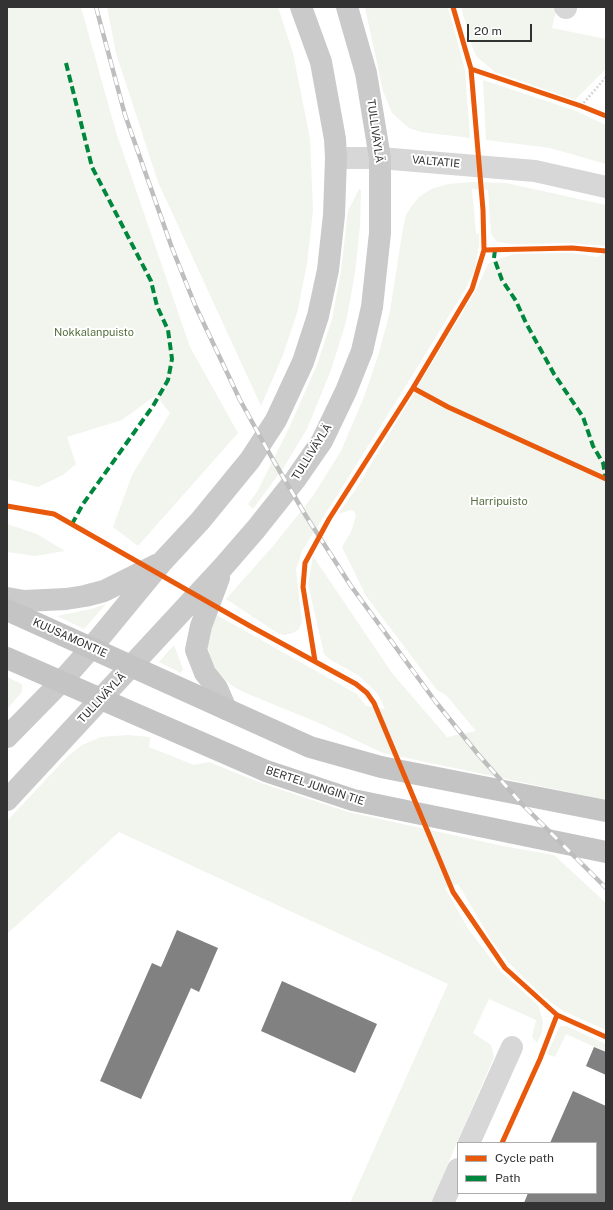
<!DOCTYPE html>
<html>
<head>
<meta charset="utf-8">
<style>
	body { margin:0 }
	#map { position:relative; width:613px; height:1210px; overflow:hidden; background:#fff; font-family:"Public Sans",sans-serif }
	canvas { display:block }
	.frame { position:absolute; inset:0; border:8px solid #333; pointer-events:none }
	.legend { position:absolute; left:457px; top:1142px; width:140px; height:52px; box-sizing:border-box; background:#fff; border:1px solid #adadad; margin:0; padding:5px 7px; list-style:none; font-size:12px; color:#333 }
	.legend li { display:flex; align-items:center; gap:8px; height:20px }
	.legend b { width:20px; border:1px solid #adadad }
	.scale { position:absolute; left:467px; top:24px; width:65px; height:18px; box-sizing:border-box; border:2px solid #333; border-top:0; padding-left:5px; font-size:12px; line-height:14px; white-space:nowrap; color:#333; -webkit-text-stroke:3px #fff; paint-order:stroke }
</style>
</head>
<body>
<div id="map">
<canvas width="613" height="1210"></canvas>
<div class="frame"></div>
<ul class="legend">
<li><b style="height:5px;background:#e8590c"></b>Cycle path</li>
<li><b style="height:5px;background:#00873e"></b>Path</li>
</ul>
<div class="scale">20 m</div>
</div>
<script>
const g = document.querySelector('canvas').getContext('2d');
g.lineJoin = 'round';
function fill(path, color) {
  g.fillStyle = color;
  g.fill(path, 'evenodd');
}
function toPath(rows) {
  const path = new Path2D();
  for (const r of rows) {
    path.moveTo(r[0], r[1]);
    for (let i = 2; i < r.length; i += 2) path.lineTo(r[i], r[i + 1]);
  }
  return path;
}
function strokePath(path, color, width, dash) {
  g.strokeStyle = color;
  g.lineWidth = width;
  g.lineCap = dash ? 'butt' : 'round';
  g.setLineDash(dash || []);
  g.stroke(path);
}
function drawText(font, color, halo, rows, align = 'center') {
  g.font = font + ' "Public Sans",sans-serif';
  g.lineWidth = 4;
  g.setLineDash([]);
  g.textBaseline = 'middle';
  g.strokeStyle = halo;
  g.fillStyle = color;
  for (const [text, x, y, turn = 0] of rows) {
    g.save();
    g.translate(x, y);
    g.rotate((+turn || 0) * Math.PI / 180);
    g.textAlign = isNaN(turn) ? turn : align;
    if (halo) g.strokeText(text, 0, 0);
    g.fillText(text, 0, 0);
    g.restore();
  }
}
fill(toPath([
	[7,7,81,7,116,132,190,347,238,433,138,546,113,527,132,475,170,413,156,395,122,420,67,437,76,464,63,475,38,487,7,479],
	[107,7,278,7,293,53,310,139,313,210,307,264,297,313,283,355,261,406,158,182,116,53],
	[365,7,448,7,465,70,470,138,421,132,409,128,392,113,383,91],
	[461,7,557,7,552,28,606,39,606,69,575,100,495,72,477,57,473,49],
	[483,80,576,111,606,125,606,164,550,148,486,140],
	[474,182,506,183,606,205,606,246,572,243,512,244,497,242,491,234,488,190,472,189,476,233,479,234,479,246,475,269,466,288,407,384,302,551,296,570,302,622,299,629,293,633,285,635,279,634,226,599,274,545,313,496,341,451,364,397,379,353,390,311,402,234,406,215,411,207,419,197,431,189,448,184],
	[359,189,361,190,360,226,355,273,346,322,331,370,307,429,284,467,253,509,248,504,257,492,289,428,317,365,332,319,341,271,348,211],
	[605,252,606,252,606,800,383,753,319,723,248,694,234,687,221,676,213,665,207,644,215,614,357,694,366,706,385,709,379,696,371,687,358,675,329,659,324,654,308,584,313,556,392,673,447,737,476,731,446,695,437,690,366,596,342,547,351,532,356,516,354,511,351,510,338,514,356,489,475,292,488,264,498,259,515,254,571,253,598,257],
	[7,524,37,534,65,551,35,556,7,552],
	[106,604,84,629,57,616,91,609],
	[174,645,183,669,181,673,159,662],
	[7,677,22,684,22,692,7,709],
	[127,735,150,737,149,747,194,765,209,762,261,783,348,812,503,846,554,855,606,903,606,1030,563,1011,544,997,509,963,492,941,458,884,445,888,469,930,501,972,538,1005,543,1021,542,1032,537,1043,532,1037,536,1020,489,999,473,1033,491,1045,494,1057,431,1203,350,1203,448,984,119,832,7,934,7,821,67,757,82,745,101,737],
	[560,1026,566,1026,606,1044,606,1052,566,1034,555,1057,547,1054]
]), '#f1f5ed');
fill(toPath([
	[177,930,218,948,199,992,191,988,141,1099,100,1081,152,963,161,967],
	[282,981,377,1024,355,1073,261,1031],
	[594,1047,606,1052,606,1075,586,1066],
	[573,1091,606,1106,606,1203,524,1203,528,1193,596,1193,596,1143,550,1143]
]), '#818181');
strokePath(toPath([
	[581,106,606,77]
]), '#d6d6d6', 2.5, [2, 2]);
strokePath(toPath([
	[565,7,566,8],
	[336,158,380,158,535,171,606,187],
	[469,1143,512,1047],
	[443,1203,458,1169]
]), '#d7d7d7', 22);
strokePath(toPath([
	[219,578,201,626,196,650,205,673,217,688,226,709],
	[7,598,24,601,66,599,85,596,104,591,156,565],
	[7,737,61,682,92,647,162,562,200,521,250,460,276,420,303,362,318,316,328,270,334,215,336,158,335,139,321,62,301,7],
	[7,800,223,567,256,529,295,480,322,441,346,391,362,351,372,307,380,233,380,158,366,73,347,7]
]), '#cacaca', 22);
strokePath(toPath([
	[7,610,310,747,381,767,606,811],
	[7,658,266,771,353,800,606,852]
]), '#c4c4c4', 22);
const rail = toPath([
	[96,7,125,115,172,248,195,305,240,400,272,458,306,516,351,586,435,701,477,753,521,803,606,888]
]);
strokePath(rail, '#bebebe', 4.5);
strokePath(rail, '#fff', 3, [9]);
strokePath(toPath([
	[66,63,92,167,151,281,157,306,168,330,172,359,168,380,153,406,83,504,72,524],
	[495,250,494,258,502,280,516,301,526,323,554,374,583,417,593,446,603,463,606,479]
]), '#00873e', 4, [8, 4]);
strokePath(toPath([
	[471,69,581,106,606,116],
	[484,250,572,248,606,251],
	[413,388,448,407,606,479],
	[7,506,54,514,250,626,356,684,367,693,374,703,453,892,505,968,557,1015,540,1059,502,1143],
	[315,661,303,587,305,563,329,519,413,388,472,289,484,250,483,210,471,69,453,7],
	[557,1015,606,1037]
]), '#e8590c', 5);
drawText('11px', '#333', '#fff', [
	["TULLIVÄYLÄ",375,131,82],
	["VALTATIE",436,162,5],
	["TULLIVÄYLÄ",312,452,-58],
	["KUUSAMONTIE",70,638,24],
	["TULLIVÄYLÄ",102,698,-47],
	["BERTEL JUNGIN TIE",315,786,18]
]);
drawText('11px', '#56703f', '#fff', [
	["Nokkalanpuisto",94,333],
	["Harripuisto",499,502]
]);
</script>
</body>
</html>
